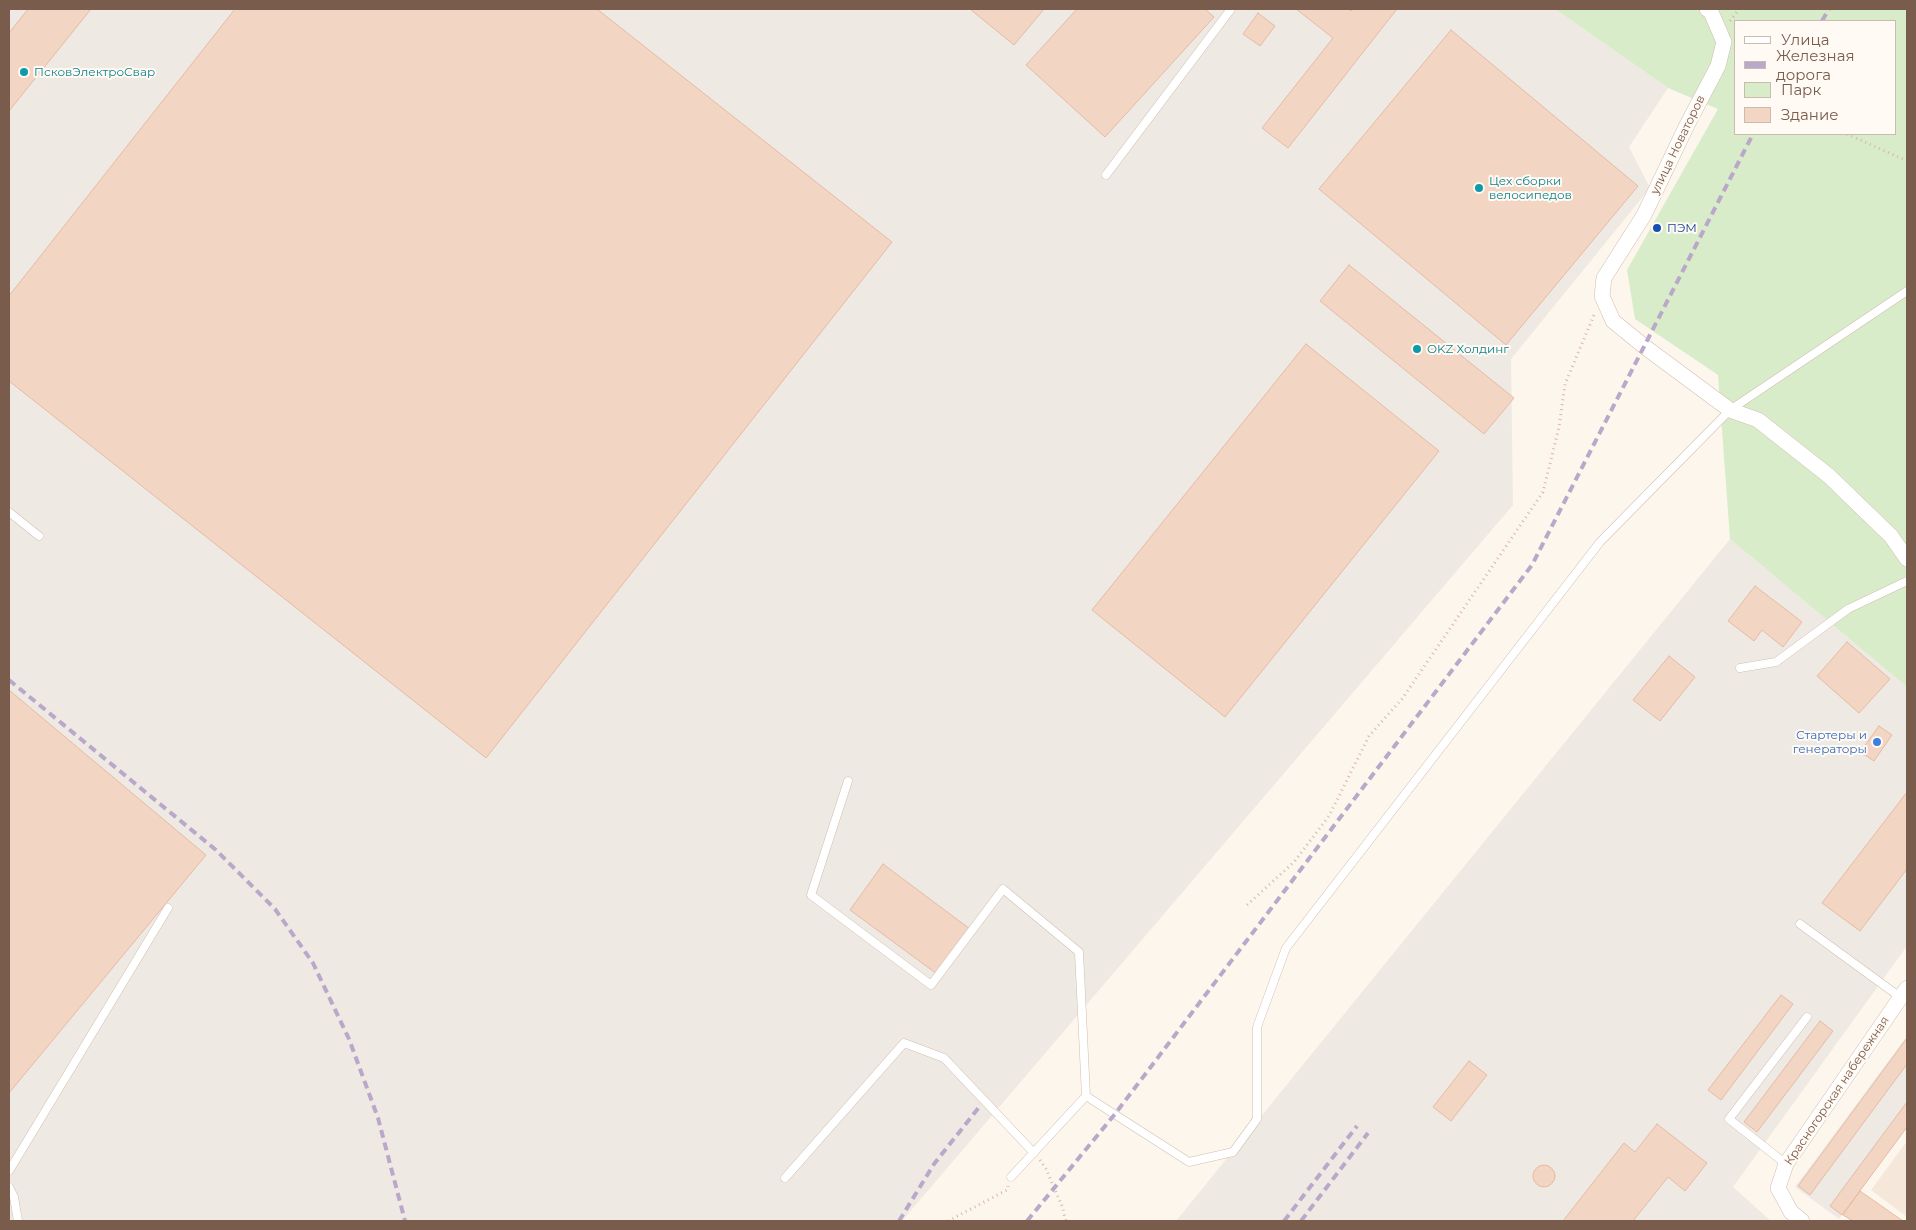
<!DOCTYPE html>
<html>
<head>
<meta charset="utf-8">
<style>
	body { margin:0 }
	#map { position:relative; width:1916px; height:1230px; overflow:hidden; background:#fdf6ec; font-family:Montserrat,sans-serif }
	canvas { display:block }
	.frame { position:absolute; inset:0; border:10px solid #7a5c4d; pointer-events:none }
	.legend { position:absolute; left:1734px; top:20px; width:162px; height:115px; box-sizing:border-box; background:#fffaf3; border:1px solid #cabbb1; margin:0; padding:6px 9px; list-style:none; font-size:15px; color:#7a5c4d }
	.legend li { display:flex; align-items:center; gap:10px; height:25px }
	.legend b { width:25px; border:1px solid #cabbb1 }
</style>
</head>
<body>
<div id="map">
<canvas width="1916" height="1230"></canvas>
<div class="frame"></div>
<ul class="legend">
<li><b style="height:6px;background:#fff"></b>Улица</li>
<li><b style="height:6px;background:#b9a8c9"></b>Железная дорога</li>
<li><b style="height:14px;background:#d8ecc9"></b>Парк</li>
<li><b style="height:14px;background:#f3d5c3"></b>Здание</li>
</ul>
</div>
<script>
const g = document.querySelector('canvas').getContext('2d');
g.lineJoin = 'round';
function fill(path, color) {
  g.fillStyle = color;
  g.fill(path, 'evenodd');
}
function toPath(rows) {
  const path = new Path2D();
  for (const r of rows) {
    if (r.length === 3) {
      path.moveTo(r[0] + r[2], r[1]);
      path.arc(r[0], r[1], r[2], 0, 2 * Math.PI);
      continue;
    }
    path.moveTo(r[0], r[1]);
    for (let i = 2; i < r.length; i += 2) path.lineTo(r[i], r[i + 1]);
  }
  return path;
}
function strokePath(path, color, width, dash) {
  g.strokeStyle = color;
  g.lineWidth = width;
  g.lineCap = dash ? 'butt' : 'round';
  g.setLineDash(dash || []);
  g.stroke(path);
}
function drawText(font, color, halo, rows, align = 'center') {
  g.font = font + ' Montserrat,sans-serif';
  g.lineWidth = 4;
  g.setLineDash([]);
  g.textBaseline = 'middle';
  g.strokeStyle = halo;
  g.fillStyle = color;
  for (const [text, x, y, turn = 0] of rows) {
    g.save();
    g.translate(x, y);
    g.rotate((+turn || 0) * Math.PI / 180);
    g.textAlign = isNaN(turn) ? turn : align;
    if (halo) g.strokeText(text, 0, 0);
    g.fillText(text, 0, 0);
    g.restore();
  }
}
fill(toPath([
	[1907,1141,1907,1217,1871,1190]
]), '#f5e8da');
fill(toPath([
	[9,9,1555,9,1668,88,1629,147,1650,188,1511,359,1513,505,902,1221,9,1221],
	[1730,539,1907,687,1907,946,1733,1187,1771,1221,1176,1221],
	[1907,1036,1907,1128,1839,1219,1795,1187]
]), '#efe9e4');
fill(toPath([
	[1555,9,1907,9,1907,687,1730,539,1718,375,1635,319,1627,270,1718,109,1668,88],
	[1735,21,1895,21,1895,134,1735,134]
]), '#d8ecc9');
const building = toPath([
	[28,9,91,9,9,111,9,33,28,9],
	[235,9,597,9,892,242,486,758,9,381,9,296,235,9],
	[970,9,1044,9,1014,45,970,9],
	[1077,9,1205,9,1214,17,1105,137,1026,65,1077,9],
	[1296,9,1348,9,1351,11,1353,9,1397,9,1288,148,1262,128,1333,38,1296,9],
	[1258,13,1275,26,1260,46,1243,34,1258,13],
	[1451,30,1638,186,1506,345,1319,189,1451,30],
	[1349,265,1514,398,1484,434,1320,301,1349,265],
	[1306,344,1439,451,1225,717,1092,610,1306,344],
	[1755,586,1802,622,1783,647,1762,630,1754,641,1728,621,1755,586],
	[1847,642,1890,679,1859,713,1817,676,1847,642],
	[1669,656,1695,677,1660,721,1633,700,1669,656],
	[9,690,206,855,9,1093,9,690],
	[1879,726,1892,735,1874,761,1860,752,1879,726],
	[1907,792,1907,869,1860,931,1822,903,1907,792],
	[883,864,970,929,937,974,850,910,883,864],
	[1781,995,1793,1004,1721,1100,1708,1090,1781,995],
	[1820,1021,1833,1031,1757,1132,1744,1122,1820,1021],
	[1907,1038,1907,1064,1810,1195,1798,1186,1907,1038],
	[1469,1061,1487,1075,1451,1121,1433,1107,1469,1061],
	[1907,1102,1907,1127,1842,1215,1830,1206,1907,1102],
	[1657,1124,1707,1163,1685,1191,1668,1177,1633,1221,1563,1221,1624,1143,1635,1152,1657,1124],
	[1544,1176,11],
	[1860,1191,1903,1221,1853,1221,1843,1215,1860,1191]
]);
fill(building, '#f3d5c3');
strokePath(building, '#e6bba3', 1);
const lane = toPath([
	[1106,175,1231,9],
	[9,512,39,536],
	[1740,668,1776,662,1848,609,1907,581],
	[848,781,811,895,931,985,1003,889,1079,952,1086,1096],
	[1800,924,1900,997],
	[1786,1164,1729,1119,1807,1017],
	[9,1171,168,908],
	[1011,1177,1086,1096,1189,1162,1233,1152,1257,1119,1257,1027,1286,948,1600,542,1730,410,1907,291],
	[785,1178,904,1043,944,1058,1034,1153],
	[9,1187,14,1197,18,1221]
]);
const street = toPath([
	[1707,9,1711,12,1724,42,1718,66,1687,125,1644,215,1604,278,1602,296,1613,321,1645,347,1730,410,1758,420,1829,476,1891,536,1907,559],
	[1802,1221,1791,1212,1778,1188,1786,1164,1907,988]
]);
strokePath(lane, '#d1beb0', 9);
strokePath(street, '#d1beb0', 16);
strokePath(toPath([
	[1730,21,1739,9],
	[1847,134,1907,161],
	[1247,905,1294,862,1329,816,1369,736,1402,699,1543,492,1559,427,1565,384,1594,315],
	[1040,1160,1046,1169,1062,1206,1066,1221],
	[948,1221,1007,1190,1008,1186]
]), '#d9b8a5', 3, [1, 4]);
strokePath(lane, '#fff', 8);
strokePath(street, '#fff', 15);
strokePath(toPath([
	[1822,21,1829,9],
	[9,680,216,850,275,909,313,963,349,1039,378,1118,405,1221],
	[899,1221,934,1164,980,1106],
	[1027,1221,1115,1114,1532,565,1753,134],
	[1284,1221,1357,1126],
	[1301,1221,1368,1133]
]), '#b9a8c9', 4, [8, 5]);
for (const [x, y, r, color] of [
	[24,72,5,"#0f9aa8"],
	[1479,188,5,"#0f9aa8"],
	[1657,228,5,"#1a4fb4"],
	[1417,349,5,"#0f9aa8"],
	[1877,742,5,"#3f7fe0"]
]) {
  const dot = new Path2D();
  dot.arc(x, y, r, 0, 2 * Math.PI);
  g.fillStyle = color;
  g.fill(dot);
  strokePath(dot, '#fffaf3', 2);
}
drawText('12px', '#0d838f', '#fffaf3', [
	["ПсковЭлектроСвар",34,72],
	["Цех сборки",1489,181],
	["велосипедов",1489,195],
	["OKZ Холдинг",1427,349]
], 'left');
drawText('12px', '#7a5c4d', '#fffaf3', [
	["улица Новаторов",1678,145,-64],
	["Краcногорская набережная",1837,1091,-56]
]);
drawText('12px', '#164399', '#fffaf3', [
	["ПЭМ",1667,228]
], 'left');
drawText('12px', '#366cbe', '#fffaf3', [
	["Стартеры и",1867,735],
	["генераторы",1867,749]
], 'right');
</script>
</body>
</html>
